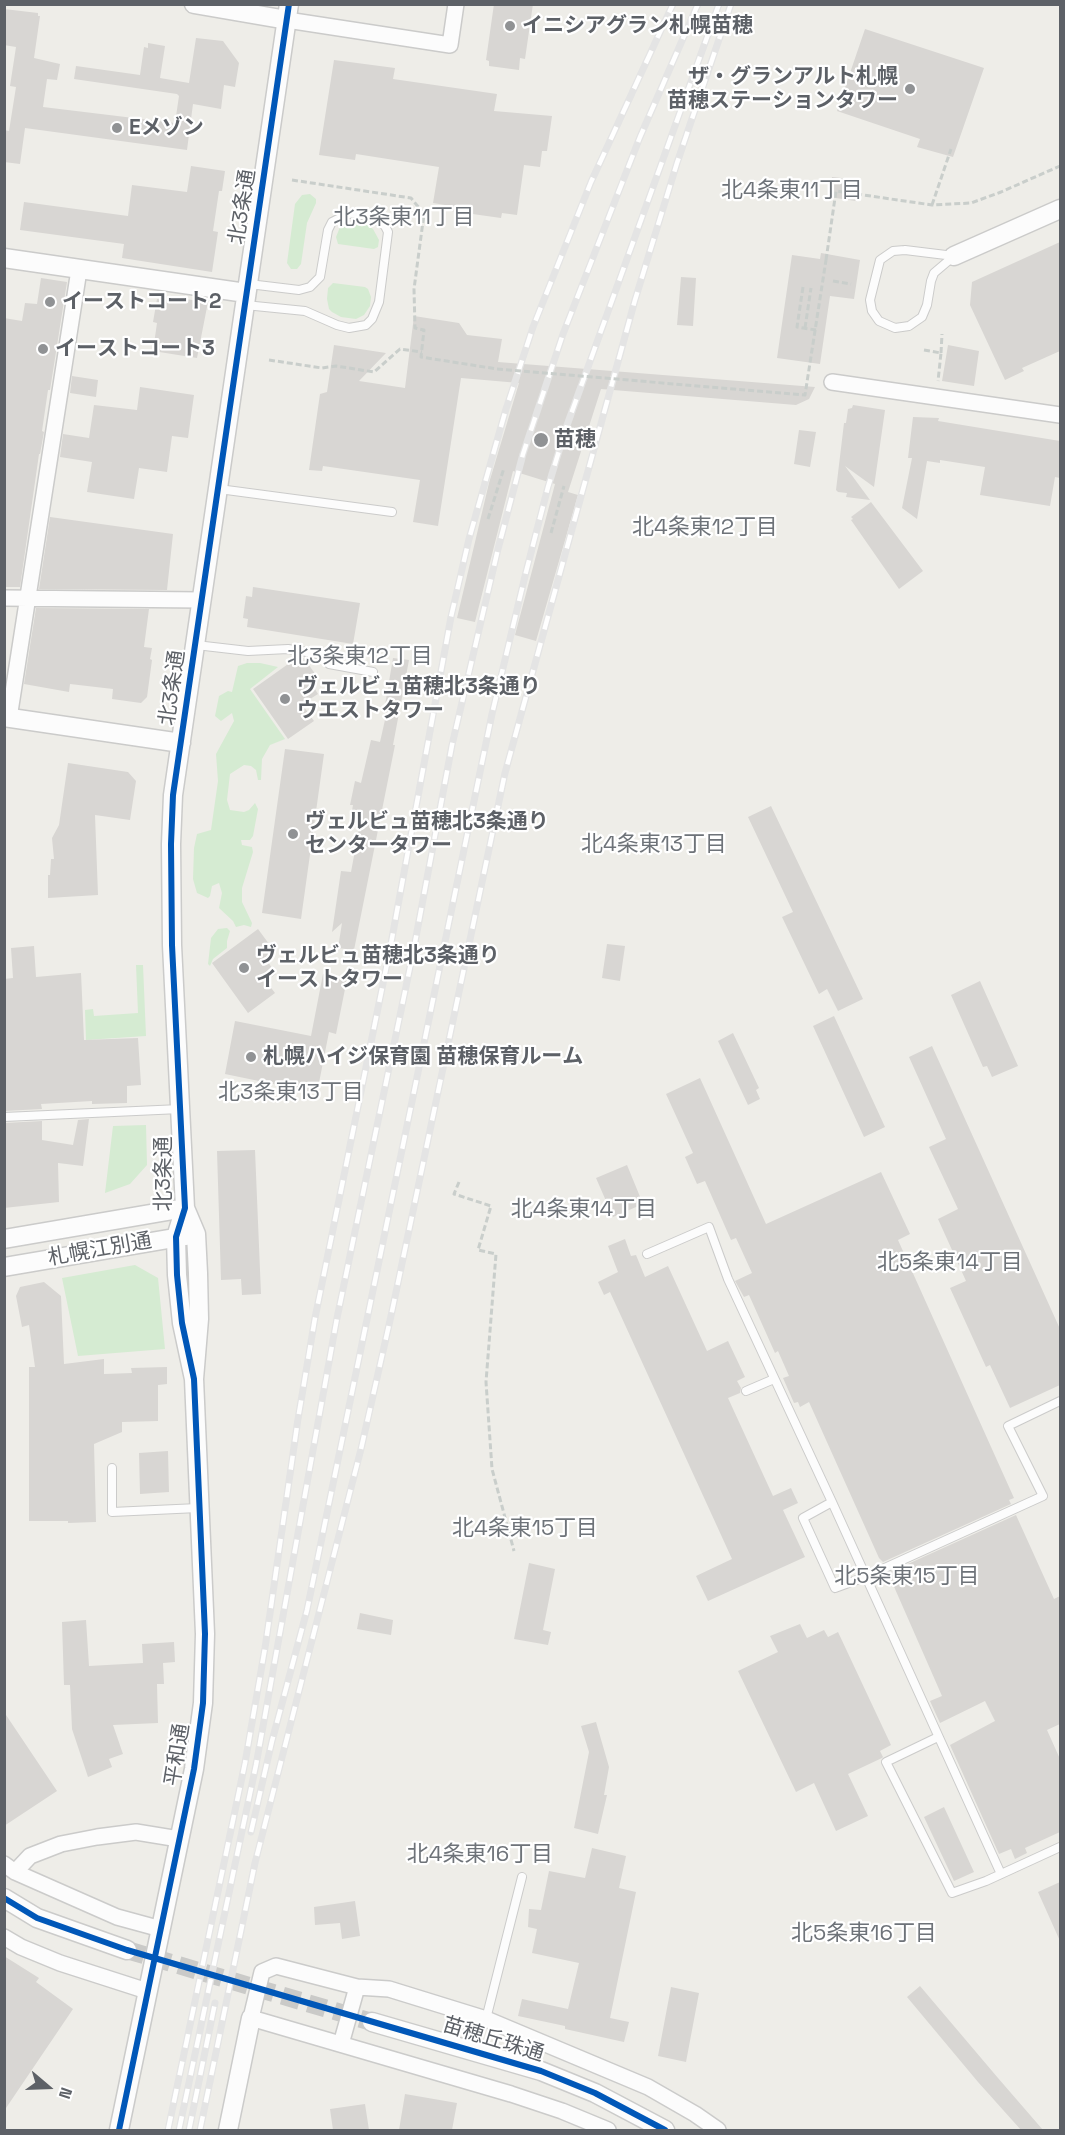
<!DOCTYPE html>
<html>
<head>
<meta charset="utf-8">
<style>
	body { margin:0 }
	#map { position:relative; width:1065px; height:2135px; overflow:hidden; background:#eeede8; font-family:"Space Grotesk",sans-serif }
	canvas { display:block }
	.frame { position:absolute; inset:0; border:6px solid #5d6167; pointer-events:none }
	.north { position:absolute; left:18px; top:2057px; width:60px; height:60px; -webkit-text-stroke:4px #fff; paint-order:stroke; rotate:109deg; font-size:16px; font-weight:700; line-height:24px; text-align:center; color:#5d6167 }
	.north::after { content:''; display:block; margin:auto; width:21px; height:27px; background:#5d6167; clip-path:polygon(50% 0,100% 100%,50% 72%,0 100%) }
</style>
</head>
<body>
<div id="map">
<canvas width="1065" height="2135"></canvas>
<div class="frame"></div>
<div class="north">N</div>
</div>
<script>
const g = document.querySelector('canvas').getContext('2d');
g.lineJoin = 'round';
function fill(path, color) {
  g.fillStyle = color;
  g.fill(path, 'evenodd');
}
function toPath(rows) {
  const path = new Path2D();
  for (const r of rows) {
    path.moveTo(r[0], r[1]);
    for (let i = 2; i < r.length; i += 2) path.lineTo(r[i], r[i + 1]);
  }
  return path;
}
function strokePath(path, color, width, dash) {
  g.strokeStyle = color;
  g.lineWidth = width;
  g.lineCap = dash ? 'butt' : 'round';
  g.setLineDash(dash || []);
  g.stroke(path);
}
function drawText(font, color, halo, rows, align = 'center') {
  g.font = font + ' "Space Grotesk","Noto Sans JP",sans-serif';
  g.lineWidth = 4.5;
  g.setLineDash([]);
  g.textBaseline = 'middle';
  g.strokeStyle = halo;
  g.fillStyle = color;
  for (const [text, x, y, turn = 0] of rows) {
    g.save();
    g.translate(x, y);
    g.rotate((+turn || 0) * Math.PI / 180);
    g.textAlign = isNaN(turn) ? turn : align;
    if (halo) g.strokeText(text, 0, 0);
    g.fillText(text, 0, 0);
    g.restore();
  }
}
fill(toPath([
	[310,194,316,199,316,203,307,223,301,264,297,269,291,269,287,263,295,204,302,195],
	[353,222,366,224,373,229,379,240,378,247,374,249,338,244,336,237,340,227],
	[333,283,365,287,368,289,371,297,370,306,364,315,356,319,341,317,332,312,329,309,327,299,328,288],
	[247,663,260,663,278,667,250,689,285,739,270,745,262,759,261,780,258,780,256,770,251,766,244,765,230,774,227,800,230,810,244,812,249,810,255,803,258,809,253,836,250,840,241,840,242,845,252,847,253,852,242,888,242,902,252,923,251,927,244,925,236,927,233,921,219,908,222,893,219,883,212,886,210,896,208,898,197,893,193,879,194,848,197,834,211,830,218,781,216,754,234,721,232,713,221,721,215,716,219,696,228,691,232,692,238,666],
	[227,928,230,931,227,941,227,948,213,959,210,966,208,964,211,938,218,929],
	[136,965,143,965,146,1036,86,1040,85,1010,93,1009,94,1016,138,1013],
	[146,1125,147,1165,130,1184,105,1193,113,1126],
	[135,1265,158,1278,165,1349,78,1356,62,1278]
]), '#d5ebd2');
fill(toPath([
	[494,4,533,4,525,59,520,58,519,70,489,66,489,61,486,60],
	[4,9,38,13,38,16,40,16,34,58,60,64,57,80,47,79,43,107,175,123,179,96,177,94,74,79,76,66,140,75,144,47,148,48,148,43,165,46,160,78,189,83,196,38,223,41,239,63,235,87,224,85,221,109,193,104,187,150,25,128,20,164,4,162,4,130,9,131,16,87,10,86,16,47,4,45],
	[865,29,984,68,953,157,917,147,920,139,837,111],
	[334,60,395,68,393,79,497,94,494,111,552,116,547,151,542,151,540,167,524,165,517,215,502,213,501,218,444,210,445,205,433,203,439,167,356,154,355,160,319,155],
	[191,166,225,171,222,191,219,191,213,231,218,232,212,272,122,258,124,244,20,230,24,202,128,216,132,185,187,192],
	[832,177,860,180,856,201,829,197],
	[1060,242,1060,351,1022,368,1024,371,1005,380,970,305,972,282],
	[821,253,860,260,854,299,830,296,820,364,777,358,792,255,820,259],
	[681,277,696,278,693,326,677,325],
	[41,278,67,282,50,390,48,390,42,431,44,432,40,454,39,454,20,587,4,587,4,318,22,321,25,303,37,304],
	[177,298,208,302,197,358,153,351,157,323,153,322,157,299,176,301],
	[414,316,459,323,467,335,502,339,498,362,815,387,809,399,796,405,601,389,568,492,578,495,536,641,515,635,555,484,513,471,475,622,457,618,489,483,519,383,461,378,438,526,413,522,420,480,323,466,322,471,309,470,320,394,327,392,334,345,386,353,359,381,405,388],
	[948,345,979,351,974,386,942,381],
	[72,376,98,380,96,397,70,393],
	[140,387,194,395,188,438,172,436,167,472,139,468,134,499,87,492,92,462,60,457,63,434,89,438,94,405,137,410],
	[853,405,885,410,874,487,845,466,870,500,846,497,847,493,838,492,836,490,844,423,846,423,848,409,852,408],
	[913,417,939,418,938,421,1060,441,1060,478,1055,477,1050,506,980,495,985,467,940,460,940,463,927,461,917,519,902,508,912,458,908,458],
	[799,430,816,432,810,467,794,464],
	[871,502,923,571,899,589,851,520,853,519,851,517],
	[50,517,173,534,167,590,39,589],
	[253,587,360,603,353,644,247,627,248,619,243,618,246,596,252,597],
	[36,608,149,609,144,647,152,648,150,659,152,660,147,697,141,703,112,699,113,689,70,684,69,692,24,684],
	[298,657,304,658,318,678,311,683,318,694,302,704,314,721,288,739,253,689],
	[393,658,409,660,393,745,395,745,354,950,338,948,342,923,332,932,341,871,351,872,359,829,357,829,358,817,351,816,353,805,350,805,355,781,361,783,371,740,380,742,387,711,384,711],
	[285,749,324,754,301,919,262,913],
	[68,763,128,772,136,781,130,820,95,815,98,895,48,898,48,875,50,875,51,859,54,859,52,838,59,825],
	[771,806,863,999,838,1011,827,989,819,994,782,917,793,912,748,817],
	[258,929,275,952,266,959,276,974,266,981,275,993,248,1013,212,963],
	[607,944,625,946,620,981,602,978],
	[34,946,36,977,81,973,84,1040,138,1038,141,1085,127,1086,127,1103,92,1104,92,1101,41,1104,42,1109,4,1111,4,979,13,978,11,948],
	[323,974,347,979,336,1034,329,1032,317,1093,225,1074,235,1021,311,1036],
	[980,981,1018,1066,992,1077,987,1066,983,1067,951,995],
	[834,1016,885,1127,864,1137,813,1026],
	[733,1033,759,1088,756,1090,760,1099,748,1105,718,1041],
	[932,1046,1060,1329,1060,1385,1010,1408,990,1365,986,1367,950,1288,966,1281,938,1219,958,1209,929,1147,946,1139,909,1057],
	[700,1078,766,1224,881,1172,910,1234,898,1240,1014,1498,1009,1500,1011,1504,883,1562,879,1558,809,1402,800,1407,798,1402,794,1403,783,1378,789,1376,778,1351,775,1353,749,1295,744,1297,735,1281,752,1273,736,1238,731,1240,705,1181,697,1184,685,1157,693,1153,666,1094],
	[89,1119,83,1166,58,1163,59,1202,4,1208,4,1123,42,1121,42,1140,73,1145,78,1120],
	[255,1150,261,1294,242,1295,241,1279,221,1280,217,1151],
	[627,1165,643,1204,613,1217,596,1178],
	[625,1239,631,1256,636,1255,645,1277,668,1266,707,1351,728,1341,745,1377,737,1381,741,1388,740,1393,728,1398,773,1496,791,1488,798,1503,783,1510,805,1557,708,1601,696,1576,732,1559,610,1292,604,1295,598,1282,618,1272,608,1246],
	[44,1282,61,1296,64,1364,104,1359,104,1374,132,1373,131,1368,167,1367,167,1384,158,1385,158,1421,122,1422,122,1432,94,1444,96,1522,68,1523,68,1521,29,1521,29,1367,35,1367,29,1325,22,1327,16,1296,20,1287],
	[168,1451,169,1492,140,1494,139,1453],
	[1016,1515,1054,1599,1060,1596,1060,1724,1047,1730,1060,1759,1060,1832,1025,1848,1027,1853,1015,1859,1011,1849,999,1854,950,1745,995,1721,985,1701,940,1723,930,1701,942,1696,888,1573],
	[529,1563,555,1569,543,1630,551,1632,548,1645,514,1639],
	[360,1613,393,1620,391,1635,357,1629],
	[86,1620,89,1666,143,1663,142,1644,174,1642,175,1662,163,1663,164,1684,157,1684,158,1723,113,1725,123,1754,109,1759,112,1767,88,1777,72,1729,70,1685,64,1685,62,1622],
	[800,1624,807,1638,824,1630,828,1637,838,1632,891,1745,880,1751,883,1757,882,1758,848,1774,868,1816,836,1831,814,1783,796,1792,738,1671,778,1652,770,1636],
	[4,1712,57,1791,4,1826],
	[596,1722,609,1767,604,1795,607,1795,598,1834,574,1828,589,1752,581,1726],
	[944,1807,974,1872,954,1881,924,1817],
	[592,1848,626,1856,619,1888,636,1892,610,2018,629,2022,624,2042,565,2029,565,2026,518,2016,522,1999,568,2009,579,1963,532,1953,537,1929,528,1927,529,1909,541,1910,549,1871,585,1878],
	[1060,1882,1060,1941,1038,1892],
	[355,1901,360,1936,342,1939,340,1923,315,1925,314,1907],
	[4,1956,39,1978,36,1982,73,2009,4,2111],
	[920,1986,998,2078,1043,2130,1021,2130,978,2082,907,1997],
	[671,1987,699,1993,686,2062,658,2056],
	[405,2094,457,2103,452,2130,399,2130],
	[365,2104,369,2130,333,2130,330,2109]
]), '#d8d6d3');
strokePath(toPath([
	[127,1950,372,2022]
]), '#cacac8', 18, [18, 9]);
const service = toPath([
	[905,250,954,256,934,273,931,281,927,305,922,317,909,326,895,328,879,321,872,311,870,300,880,260,893,251,905,250],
	[245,305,305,311,337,325,349,328,366,325,372,319,379,302,388,232,385,226,374,218,353,213,346,215,332,222,328,230,320,277,310,287,299,290,249,284],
	[219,489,392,512],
	[196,645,248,651,288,649,319,654,329,664,373,672],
	[4,1117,180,1109],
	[647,1254,709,1227,728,1279,832,1502,1001,1874],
	[746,1391,774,1379],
	[112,1468,112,1512,198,1508],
	[832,1502,803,1518,835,1588,865,1577,1043,1496,1008,1426,1060,1401],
	[938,1737,886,1762,952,1893,986,1881,1060,1847],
	[486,2019,522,1877]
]);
const minor = toPath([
	[287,20,450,45,456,4],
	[832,382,1060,415],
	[4,598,201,600],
	[9,718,79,270],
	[4,1864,15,1872,117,1917,161,1929],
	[15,1872,30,1856,61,1844,97,1837,136,1832,179,1839],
	[4,1937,21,1947,60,1963,147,1991],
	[341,2044,357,1987],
	[608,2130,562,2111,511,2094,251,2018,262,1972,276,1966,357,1987,389,1989,486,2019,648,2087,695,2114,718,2130]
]);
const tertiary = toPath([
	[194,4,287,20],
	[954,256,1060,209],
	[4,258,246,293],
	[4,717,181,743],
	[4,1239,185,1208],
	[4,1267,186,1236],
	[194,1379,182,1323,177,1275,176,1237,185,1208,172,945,171,844,173,795,289,4],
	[4,1898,37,1918,127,1950],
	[372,2022,541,2071,595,2093,665,2130],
	[119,2130,194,1769,203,1703,205,1634,194,1379,199,1319,198,1273,196,1234,185,1208],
	[228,2130,251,2018]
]);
strokePath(service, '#cbcbca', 10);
strokePath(minor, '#cbcbca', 18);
strokePath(tertiary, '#cbcbca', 21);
strokePath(toPath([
	[292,180,411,198,424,214,414,289,415,328,424,330,421,357,497,369],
	[932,205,951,149],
	[826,260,836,191,932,205,971,203,1001,192,1060,166],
	[833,281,851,284],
	[803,287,797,327,816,330],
	[805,328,811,288],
	[924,350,941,353,938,381],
	[941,353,942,334],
	[269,360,322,368,336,366,374,372,400,349,422,352],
	[488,519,504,468],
	[551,533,564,486],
	[459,1182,454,1194,491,1206,478,1250,496,1254,486,1382,492,1469,514,1551]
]), '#c9cecb', 3, [6, 3]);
strokePath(service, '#fcfcfc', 8);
strokePath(minor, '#fcfcfc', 15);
strokePath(tertiary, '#fcfcfc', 18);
const rail = toPath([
	[251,1832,272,1741,307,1610,492,714,526,572,548,487,566,428,719,4],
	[168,2130,245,1763,265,1648,298,1419,315,1318,390,949,451,617,469,539,506,409,533,327,591,182,673,4],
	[179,2130,256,1765,337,1318,413,953,452,745,498,549,523,454,563,334,640,137,698,4],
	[189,2130,215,2003],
	[200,2130,255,1863,361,1449,391,1316,505,773,635,300,677,163,731,4]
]);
strokePath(rail, '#e4e4e4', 7);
strokePath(rail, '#fff', 4.5, [14]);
strokePath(toPath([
	[497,369,805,395,826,260]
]), '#c9cecb', 3, [6, 3]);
strokePath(toPath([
	[4,1898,37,1918,127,1950,541,2071,595,2093,665,2130],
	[119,2130,194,1769,203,1703,205,1634,194,1379,182,1323,177,1275,176,1237,185,1208,172,945,171,844,173,795,289,4]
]), '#0057b8', 6);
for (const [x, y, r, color] of [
	[510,26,6,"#909294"],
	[910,89,6,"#909294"],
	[117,128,6,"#909294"],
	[50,302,6,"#909294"],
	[43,349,6,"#909294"],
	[541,440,8,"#909294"],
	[285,699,6,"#909294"],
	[293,834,6,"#909294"],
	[244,968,6,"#909294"],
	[251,1057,6,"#909294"]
]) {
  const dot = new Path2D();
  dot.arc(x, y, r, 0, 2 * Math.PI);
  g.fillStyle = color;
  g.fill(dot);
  strokePath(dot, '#fff', 2);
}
drawText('bold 21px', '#5d6167', '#fff', [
	["イニシアグラン札幌苗穂",522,26],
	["ザ・グランアルト札幌",898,77,"right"],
	["苗穂ステーションタワー",898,101,"right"],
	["Eメゾン",129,128],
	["イーストコート2",62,302],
	["イーストコート3",55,349],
	["苗穂",554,440],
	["ヴェルビュ苗穂北3条通り",297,687],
	["ウエストタワー",297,711],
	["ヴェルビュ苗穂北3条通り",305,822],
	["センタータワー",305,846],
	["ヴェルビュ苗穂北3条通り",256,956],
	["イーストタワー",256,980],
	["札幌ハイジ保育園 苗穂保育ルーム",263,1057]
], 'left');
drawText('21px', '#5d6167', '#fff', [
	["北3条通",243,207,-81],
	["北3条通",173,688,-82],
	["北3条通",164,1174,-90],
	["札幌江別通",100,1250,-10],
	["平和通",178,1755,-81],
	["苗穂丘珠通",493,2040,17]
]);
drawText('22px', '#6e7379', '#fff', [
	["北4条東11丁目",792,191],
	["北3条東11丁目",404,218],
	["北4条東12丁目",705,528],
	["北3条東12丁目",360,657],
	["北4条東13丁目",654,845],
	["北3条東13丁目",291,1093],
	["北4条東14丁目",584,1210],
	["北5条東14丁目",950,1263],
	["北4条東15丁目",525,1529],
	["北5条東15丁目",907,1577],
	["北4条東16丁目",480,1855],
	["北5条東16丁目",864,1934]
]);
</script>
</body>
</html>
